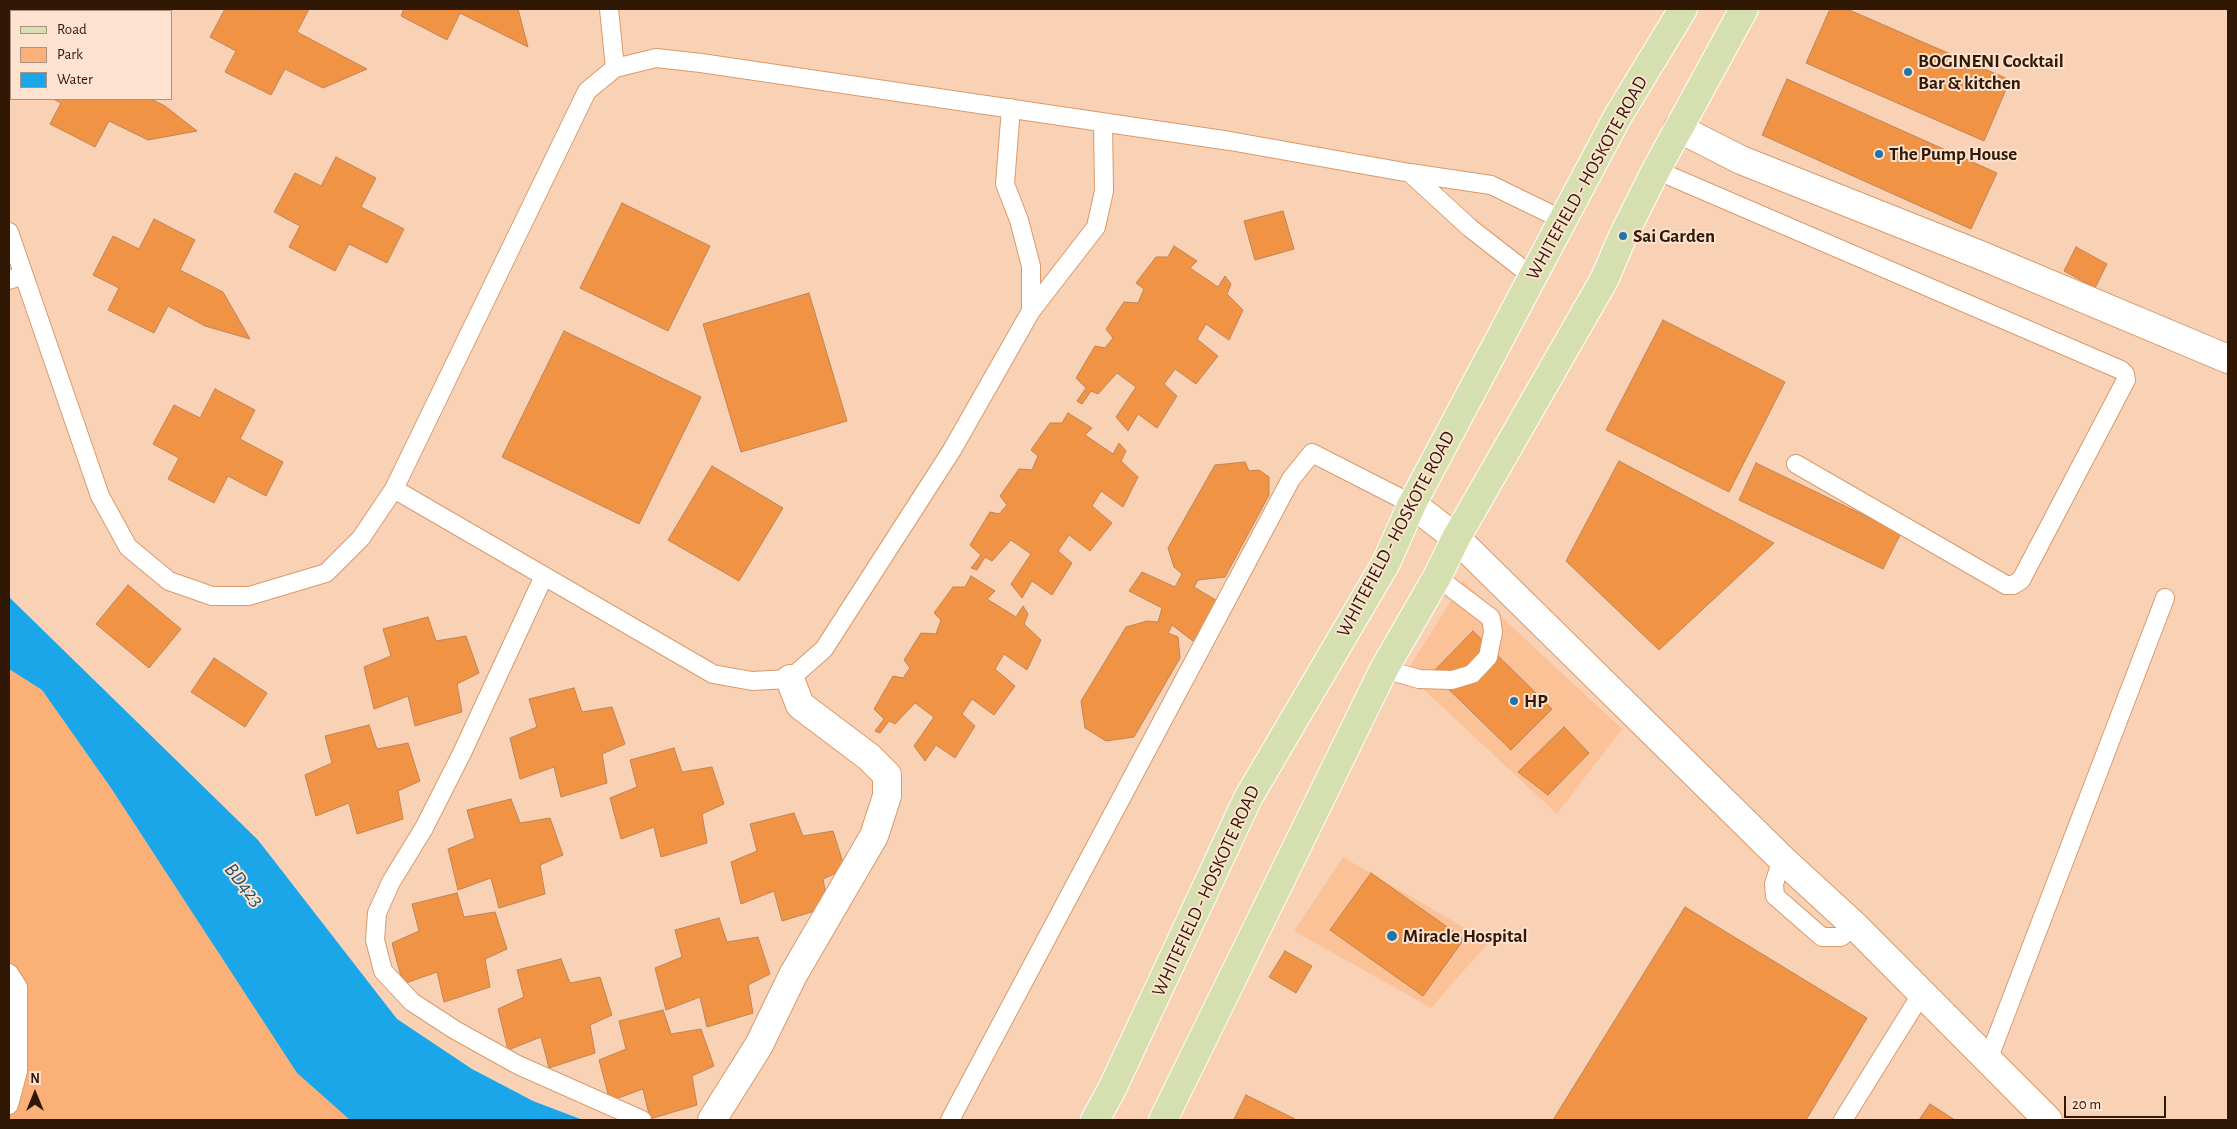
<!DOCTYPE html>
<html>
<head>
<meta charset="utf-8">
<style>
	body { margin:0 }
	#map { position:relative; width:2237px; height:1129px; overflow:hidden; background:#f9d2b6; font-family:"Alegreya Sans",sans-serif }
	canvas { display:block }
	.frame { position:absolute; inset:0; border:10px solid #301805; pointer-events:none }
	.legend { position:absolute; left:10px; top:10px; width:162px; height:90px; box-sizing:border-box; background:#fde2cf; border:1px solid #ab917e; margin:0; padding:6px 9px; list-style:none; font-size:15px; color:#301805 }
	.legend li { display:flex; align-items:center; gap:10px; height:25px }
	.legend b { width:25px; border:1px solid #ab917e }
	.north { position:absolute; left:10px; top:1069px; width:50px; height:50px; -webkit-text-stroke:4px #fde2cf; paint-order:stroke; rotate:0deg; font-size:14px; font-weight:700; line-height:20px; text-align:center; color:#301805 }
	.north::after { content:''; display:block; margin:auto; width:18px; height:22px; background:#301805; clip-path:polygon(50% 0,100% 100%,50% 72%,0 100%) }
	.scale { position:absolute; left:2064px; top:1096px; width:102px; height:22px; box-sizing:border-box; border:2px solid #301805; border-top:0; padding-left:6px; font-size:15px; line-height:18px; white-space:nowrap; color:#301805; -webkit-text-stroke:4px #fde2cf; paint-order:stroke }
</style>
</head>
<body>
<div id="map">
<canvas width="2237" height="1129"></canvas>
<div class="frame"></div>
<ul class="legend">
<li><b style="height:6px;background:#d6dfaf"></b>Road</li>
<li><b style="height:14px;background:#fbb077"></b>Park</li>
<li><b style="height:14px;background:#1aa6e9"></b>Water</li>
</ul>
<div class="north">N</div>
<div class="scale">20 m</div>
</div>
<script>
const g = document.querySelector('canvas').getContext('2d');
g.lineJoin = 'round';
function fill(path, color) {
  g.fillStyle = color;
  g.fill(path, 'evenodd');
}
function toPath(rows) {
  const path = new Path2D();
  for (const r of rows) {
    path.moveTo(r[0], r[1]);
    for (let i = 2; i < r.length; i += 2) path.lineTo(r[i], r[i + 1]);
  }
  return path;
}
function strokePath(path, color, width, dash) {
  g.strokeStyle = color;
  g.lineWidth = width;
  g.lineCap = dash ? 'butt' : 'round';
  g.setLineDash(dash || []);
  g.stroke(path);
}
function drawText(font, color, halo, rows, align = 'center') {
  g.font = font + ' "Alegreya Sans",sans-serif';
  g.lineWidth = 4;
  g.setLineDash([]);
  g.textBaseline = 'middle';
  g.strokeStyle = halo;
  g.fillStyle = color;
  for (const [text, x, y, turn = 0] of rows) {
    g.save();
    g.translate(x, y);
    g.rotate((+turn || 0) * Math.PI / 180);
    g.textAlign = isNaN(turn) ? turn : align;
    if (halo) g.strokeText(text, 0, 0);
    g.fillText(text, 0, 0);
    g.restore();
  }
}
fill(toPath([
	[1463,581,1622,729,1557,814,1406,673],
	[1343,857,1489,942,1431,1008,1294,931]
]), '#fbc298');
fill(toPath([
	[9,669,42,690,111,788,297,1073,350,1120,9,1120]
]), '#fbb077');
fill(toPath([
	[9,597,258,840,397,1019,472,1069,533,1101,583,1120,350,1120,297,1073,111,788,42,690,9,669]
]), '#1aa6e9');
const building = toPath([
	[225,9,253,9,257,11,258,9,309,9,297,32,367,69,323,88,285,69,271,95,225,72,236,51,210,37,225,9],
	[404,9,518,9,528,47,460,13,447,40,401,16,404,9],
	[1830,9,1847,9,2010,80,1984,141,1806,63,1830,9],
	[1787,79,1997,173,1971,229,1762,135,1787,79],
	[53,99,151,99,165,106,197,131,148,140,109,121,95,147,50,124,61,103,53,99],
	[336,157,376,178,361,207,404,229,387,263,349,244,335,271,289,247,300,226,274,212,295,173,321,186,336,157],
	[622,203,710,246,668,331,580,288,622,203],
	[1283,211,1294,249,1255,260,1244,221,1283,211],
	[154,219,195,240,180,270,223,292,250,339,205,326,168,306,154,333,108,310,119,288,93,275,113,236,139,249,154,219],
	[1174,246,1197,261,1190,268,1218,287,1225,276,1231,284,1227,294,1243,310,1229,340,1206,324,1197,339,1218,356,1196,384,1175,369,1164,384,1177,396,1157,428,1138,414,1128,431,1116,417,1136,387,1117,373,1098,394,1091,391,1082,404,1077,401,1086,388,1076,378,1095,346,1105,348,1113,338,1106,329,1124,302,1138,303,1144,289,1136,283,1156,257,1168,257,1174,246],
	[2076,247,2107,264,2095,288,2064,271,2076,247],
	[809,293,847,421,741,452,703,324,809,293],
	[1663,320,1785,382,1729,492,1606,430,1663,320],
	[564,331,701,397,639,524,502,457,564,331],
	[215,389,255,410,240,439,283,462,266,496,228,476,214,503,168,479,179,458,153,444,174,405,200,418,215,389],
	[1068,413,1092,428,1085,435,1113,454,1119,443,1126,451,1121,461,1138,477,1123,507,1101,491,1092,506,1112,523,1090,551,1069,535,1058,551,1072,563,1052,595,1032,581,1022,598,1011,584,1031,554,1011,540,992,561,985,557,977,570,971,568,981,555,970,545,990,512,999,514,1007,505,1000,496,1019,469,1032,470,1038,456,1031,450,1050,423,1062,423,1068,413],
	[1619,461,1774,543,1659,650,1566,561,1619,461],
	[1245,462,1249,471,1259,470,1269,477,1269,495,1225,577,1198,580,1194,587,1219,602,1193,641,1172,625,1168,633,1178,637,1180,658,1134,737,1106,741,1085,728,1081,701,1126,627,1147,621,1158,622,1162,608,1129,591,1142,572,1175,587,1182,574,1174,567,1168,548,1215,465,1245,462],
	[1756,463,1901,533,1883,569,1739,500,1756,463],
	[712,466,783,508,739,581,668,540,712,466],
	[971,576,995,591,987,599,1016,617,1023,606,1028,614,1024,624,1041,640,1027,670,1004,654,995,669,1015,686,994,715,972,699,962,714,975,726,955,758,936,745,925,761,914,746,934,717,915,703,895,724,889,721,880,733,875,731,884,719,874,709,893,676,903,678,910,668,904,660,921,633,936,634,941,620,934,613,953,587,965,587,971,576],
	[128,585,181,629,149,668,96,624,128,585],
	[428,617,436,641,466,636,479,673,457,684,462,712,415,726,408,696,374,709,364,667,391,656,383,629,428,617],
	[1473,631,1552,709,1511,750,1432,673,1473,631],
	[214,658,267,693,245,727,191,692,214,658],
	[574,688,582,712,612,707,625,744,602,754,607,783,561,797,554,767,520,779,510,738,537,727,529,699,574,688],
	[369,725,377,749,408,743,420,781,398,791,403,819,357,834,349,803,316,816,305,775,332,763,325,736,369,725],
	[1564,727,1589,753,1548,795,1518,772,1564,727],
	[674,748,682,772,712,767,724,804,702,814,707,843,661,857,654,827,621,839,610,798,637,787,630,760,674,748],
	[511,799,520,823,550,818,563,855,540,865,545,894,499,908,491,878,458,890,448,849,475,838,467,810,511,799],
	[794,813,803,836,833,831,845,869,823,879,828,907,782,921,774,891,741,904,731,862,757,851,750,824,794,813],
	[1371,873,1464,939,1423,996,1330,930,1371,873],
	[457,893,464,917,495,912,507,949,485,959,490,987,444,1002,437,972,403,984,392,943,419,931,412,904,457,893],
	[1685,907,1867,1018,1806,1120,1553,1120,1685,907],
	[719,918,727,942,758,937,770,974,748,985,753,1013,707,1027,700,997,666,1010,655,968,682,957,675,930,719,918],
	[1285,951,1312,966,1296,993,1269,977,1285,951],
	[561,959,570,983,600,977,612,1015,590,1025,595,1053,549,1068,541,1037,508,1050,498,1009,524,997,517,970,561,959],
	[663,1010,671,1034,701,1029,714,1066,692,1076,697,1105,650,1119,643,1089,610,1101,599,1060,626,1049,619,1021,663,1010],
	[1246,1095,1295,1119,1294,1120,1234,1119,1246,1095],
	[1930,1104,1955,1120,1919,1120,1930,1104]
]);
fill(building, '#f19345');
strokePath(building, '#c08355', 1);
const lane = toPath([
	[609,9,615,68],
	[1011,108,1005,184,1019,220,1031,266,1031,311],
	[1656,170,2121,370,2125,374,2126,380,2021,580,2013,585,2006,585,1796,464],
	[1410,173,1491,185,1563,220],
	[9,232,100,496,128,547,169,581,212,596,249,596,326,573,361,538,394,489,587,91,615,68,656,58,701,63,1230,141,1410,173,1470,228,1533,277],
	[9,280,24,275],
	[394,489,713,674,752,681,790,679,824,649,952,450,1031,311,1096,227,1104,191,1103,122],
	[544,576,462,753,424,828,391,882,377,913,375,940,383,971,412,1002,455,1030,518,1065,642,1120],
	[1384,669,1419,679,1452,680,1472,674,1488,657,1493,632,1491,618,1437,577],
	[1782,859,1774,884,1775,896,1822,937,1841,937,1855,926],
	[9,973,18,987,18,1071,9,1105],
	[1988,1060,2165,598],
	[950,1120,1291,479,1312,453,1412,504],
	[1843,1120,1922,993]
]);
const street = toPath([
	[1678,128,1741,160,1980,255,2228,359],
	[1412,504,1456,538,1782,859,1855,926,2048,1120],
	[712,1120,759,1045,793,975,874,836,887,796,887,775,869,757,800,705,790,679]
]);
const primary = toPath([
	[1095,1120,1112,1089,1248,798,1386,563,1412,504,1618,116,1683,9],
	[1163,1120,1384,669,1437,577,1456,538,1604,280,1623,236,1656,170,1744,9]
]);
strokePath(lane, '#d89a6b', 20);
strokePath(street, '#d89a6b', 30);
strokePath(primary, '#fff', 30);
strokePath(lane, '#fff', 18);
strokePath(street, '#fff', 28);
strokePath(primary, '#d6dfaf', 28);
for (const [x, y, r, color] of [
	[1908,72,5,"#1d76a5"],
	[1879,154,5,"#1d76a5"],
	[1623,236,5,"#1d76a5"],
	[1514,701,5,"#1d76a5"],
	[1392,936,6,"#1d76a5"]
]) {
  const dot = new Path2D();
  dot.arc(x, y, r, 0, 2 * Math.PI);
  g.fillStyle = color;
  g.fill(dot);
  strokePath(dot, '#fde2cf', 2);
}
drawText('bold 19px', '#301805', '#fde2cf', [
	["BOGINENI Cocktail",1918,61],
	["Bar & kitchen",1918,83],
	["The Pump House",1889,154],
	["Sai Garden",1633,236],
	["HP",1524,701],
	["Miracle Hospital",1403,936]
], 'left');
drawText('19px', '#301805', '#fde2cf', [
	["WHITEFIELD - HOSKOTE ROAD",1587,178,-61],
	["WHITEFIELD - HOSKOTE ROAD",1396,534,-62],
	["WHITEFIELD - HOSKOTE ROAD",1206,891,-65]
]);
drawText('italic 20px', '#1e4f6b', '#fde2cf', [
	["BD423",244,885,51]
]);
</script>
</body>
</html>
